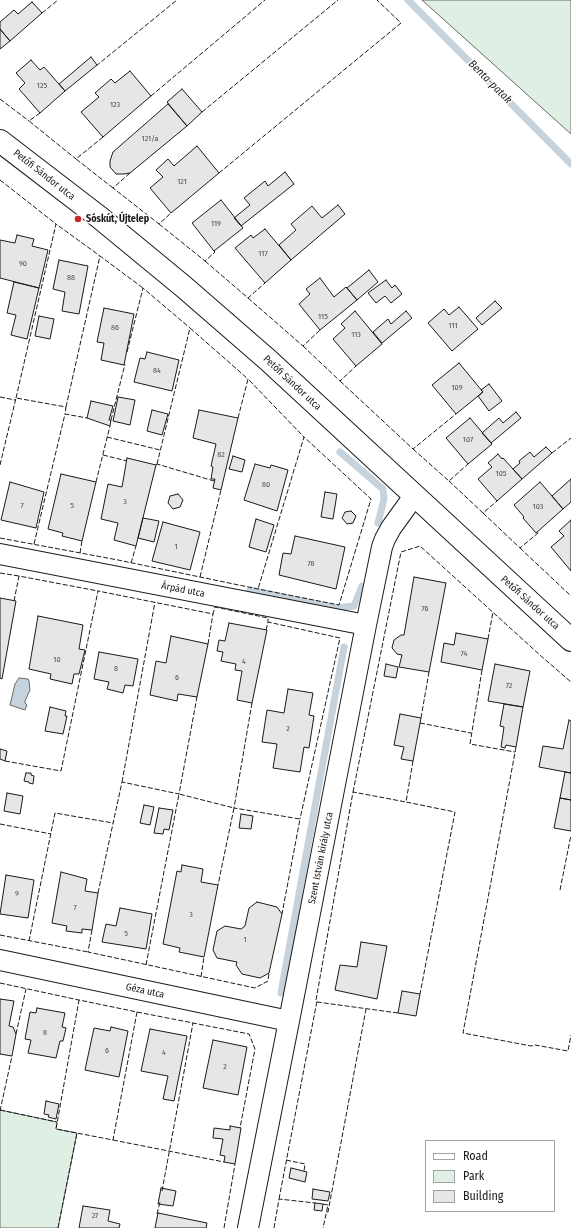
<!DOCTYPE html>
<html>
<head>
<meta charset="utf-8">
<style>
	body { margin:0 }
	#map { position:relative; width:571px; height:1228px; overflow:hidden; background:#fff; font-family:"Fira Sans Condensed",sans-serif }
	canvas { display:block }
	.legend { position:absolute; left:425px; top:1140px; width:130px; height:72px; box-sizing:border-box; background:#fff; border:1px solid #a3a3a3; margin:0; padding:5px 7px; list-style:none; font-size:12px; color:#1a1a1a }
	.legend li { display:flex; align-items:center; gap:8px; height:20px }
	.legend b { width:20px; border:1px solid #a3a3a3 }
</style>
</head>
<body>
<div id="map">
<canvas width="571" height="1228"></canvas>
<ul class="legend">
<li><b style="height:5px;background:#fff"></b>Road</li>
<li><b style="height:11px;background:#e0efe3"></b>Park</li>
<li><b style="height:11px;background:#e6e6e6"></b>Building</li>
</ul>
</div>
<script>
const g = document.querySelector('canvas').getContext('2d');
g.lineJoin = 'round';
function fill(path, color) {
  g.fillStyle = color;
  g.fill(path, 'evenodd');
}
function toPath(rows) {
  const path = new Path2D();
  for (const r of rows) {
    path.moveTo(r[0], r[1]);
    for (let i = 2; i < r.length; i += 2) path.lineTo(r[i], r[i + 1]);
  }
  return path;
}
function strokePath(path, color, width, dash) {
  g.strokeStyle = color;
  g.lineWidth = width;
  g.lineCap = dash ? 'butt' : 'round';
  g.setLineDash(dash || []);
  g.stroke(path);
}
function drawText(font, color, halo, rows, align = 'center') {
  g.font = font + ' "Fira Sans Condensed",sans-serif';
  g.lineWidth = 3;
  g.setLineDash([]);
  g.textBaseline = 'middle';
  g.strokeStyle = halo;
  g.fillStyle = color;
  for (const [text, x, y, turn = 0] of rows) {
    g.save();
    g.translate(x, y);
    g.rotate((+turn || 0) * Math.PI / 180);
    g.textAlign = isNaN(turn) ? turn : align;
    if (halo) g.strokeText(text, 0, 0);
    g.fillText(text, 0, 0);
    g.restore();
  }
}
const green = toPath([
	[422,0,571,0,571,134,422,0],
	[0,1110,57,1122,56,1129,77,1133,58,1228,0,1228,0,1110]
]);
fill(green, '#e0efe3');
strokePath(green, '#6a6a6a', 1);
const water = toPath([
	[19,678,28,679,29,681,30,690,25,701,25,703,27,705,25,710,10,705,15,684,19,678]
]);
fill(water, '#c6d2dc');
strokePath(water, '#6a6a6a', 1);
strokePath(toPath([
	[408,0,571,164],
	[340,452,383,489,384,499,378,523],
	[250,590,336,608,354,606,362,586],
	[281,993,344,647]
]), '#c6d2dc', 7);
const building = toPath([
	[32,2,42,13,10,41,0,29,0,22,14,10,18,14,32,2],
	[0,29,10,41,0,49,0,29],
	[91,57,97,65,65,91,59,84,91,57],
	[31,60,40,70,44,67,65,91,40,113,19,89,25,83,16,73,31,60],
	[130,71,151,96,103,137,81,112,99,97,95,93,111,79,115,83,130,71],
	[182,89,202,112,187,126,167,102,182,89],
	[168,104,187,126,130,173,124,174,116,174,110,167,110,161,113,152,168,104],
	[197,146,219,173,171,213,150,188,163,177,156,170,168,159,174,166,197,146],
	[285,172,294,184,241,226,234,218,250,205,244,198,265,181,268,186,285,172],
	[221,200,243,228,214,251,192,223,221,200],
	[338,205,345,214,291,260,279,245,296,230,291,224,312,206,322,218,338,205],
	[265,229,291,260,265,283,235,248,251,235,253,238,265,229],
	[17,235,34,239,32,246,48,250,39,288,0,278,0,240,15,243,17,235],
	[59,260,88,266,79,314,62,311,65,292,53,289,59,260],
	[369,270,378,282,357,300,347,288,369,270],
	[320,278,334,297,346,287,357,300,320,330,299,304,310,294,306,289,320,278],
	[386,280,392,288,395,285,402,294,391,303,385,296,376,303,368,293,386,280],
	[14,282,39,288,27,339,11,335,16,315,7,313,14,282],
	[495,301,502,308,482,325,476,318,495,301],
	[459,307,478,329,452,351,428,323,444,309,449,315,459,307],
	[104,308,134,314,124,365,101,360,104,343,97,342,104,308],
	[355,311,382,344,356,366,333,339,345,328,341,324,355,311],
	[406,311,412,318,382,343,373,332,388,319,391,324,406,311],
	[39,316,54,319,50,339,35,336,39,316],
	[147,352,179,360,172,391,134,382,140,358,145,359,147,352],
	[459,363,483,392,456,414,432,385,459,363],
	[489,384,502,401,489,411,478,396,483,392,481,390,489,384],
	[118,397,135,400,130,425,113,421,118,397],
	[91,401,113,406,109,420,111,420,110,426,87,418,91,401],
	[152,410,168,414,162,435,147,431,152,410],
	[199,410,238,418,221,490,213,488,215,479,211,479,213,467,211,466,216,444,193,438,199,410],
	[516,412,521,418,491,443,482,433,499,418,503,423,516,412],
	[470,418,492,444,468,464,446,438,470,418],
	[546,447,552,453,522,479,513,469,520,463,519,461,530,452,534,457,546,447],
	[498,454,502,459,503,458,522,479,497,501,478,479,492,467,488,463,498,454],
	[233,456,245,460,242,472,229,469,233,456],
	[127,458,156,465,136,546,114,540,118,523,101,519,108,484,122,487,127,458],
	[255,464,270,468,271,465,288,470,277,511,244,500,255,464],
	[61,474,96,482,82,541,62,536,63,533,48,529,61,474],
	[571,479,571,502,563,509,552,496,571,479],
	[10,482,44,492,36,528,1,520,10,482],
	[540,482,563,509,536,533,523,518,524,517,514,505,540,482],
	[325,492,337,494,333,519,321,517,325,492],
	[178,494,183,500,180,507,173,509,168,503,170,496,178,494],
	[351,511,356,516,353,523,347,524,342,518,345,512,351,511],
	[143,518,159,521,154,542,138,538,143,518],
	[256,519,274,525,266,552,249,547,256,519],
	[571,520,571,571,551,547,564,536,559,531,571,520],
	[163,522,200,532,190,570,152,561,163,522],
	[295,536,345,547,336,589,279,575,283,553,291,554,295,536],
	[414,577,446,583,429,672,399,667,402,655,397,654,392,648,394,640,401,635,404,635,414,577],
	[0,598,16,601,2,679,0,678,0,598],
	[38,616,83,625,79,649,85,650,79,674,74,674,72,684,50,679,51,674,29,669,38,616],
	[229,623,267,630,252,703,237,700,242,671,235,670,236,664,221,661,223,652,217,651,219,640,225,641,229,623],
	[456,633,488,639,482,670,441,662,444,643,454,645,456,633],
	[171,636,208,644,197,697,178,694,177,701,150,695,156,661,166,663,171,636],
	[99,652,138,659,133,686,125,685,123,693,107,689,109,682,94,679,99,652],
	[386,664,398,667,396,678,384,676,386,664],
	[495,664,530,671,523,707,488,701,495,664],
	[288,689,313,693,309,715,314,716,309,748,304,747,300,772,273,768,277,744,262,742,267,710,284,713,288,689],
	[504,704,523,707,516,747,506,745,505,748,501,747,504,727,500,726,504,704],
	[50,707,66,711,65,716,67,716,63,734,45,731,50,707],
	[400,714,421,718,413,761,401,759,404,747,394,745,400,714],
	[569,720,571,721,571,773,539,767,543,746,563,749,569,720],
	[0,749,7,751,5,761,0,759,0,749],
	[565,772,571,773,571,800,560,798,565,772],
	[26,773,31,773,31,775,34,776,33,784,29,783,29,782,24,781,26,773],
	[7,793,23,796,20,814,4,811,7,793],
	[560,798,571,800,571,831,554,828,560,798],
	[144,805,154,807,150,825,140,823,144,805],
	[159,808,173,810,169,830,164,829,163,834,154,833,159,808],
	[241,814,253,816,251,829,239,828,241,814],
	[182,865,203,869,201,882,218,885,204,957,179,952,180,948,163,944,177,871,181,872,182,865],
	[61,872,87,879,85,891,98,893,92,930,82,929,82,933,66,931,67,926,52,923,61,872],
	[6,875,34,880,28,918,0,914,6,875],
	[257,902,277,907,282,914,269,973,260,978,242,974,236,965,237,962,217,958,213,950,217,931,225,926,241,929,245,926,249,908,257,902],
	[120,908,152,914,146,949,102,942,106,924,116,926,120,908],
	[361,942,387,946,377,999,335,990,340,965,357,967,361,942],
	[402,991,420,994,416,1016,398,1013,402,991],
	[0,999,14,1001,9,1026,13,1027,16,1034,12,1056,0,1054,0,999],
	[37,1008,65,1013,62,1027,66,1028,63,1041,60,1041,56,1058,28,1053,31,1040,25,1039,30,1012,36,1013,37,1008],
	[111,1027,128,1031,119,1077,85,1070,94,1028,110,1031,111,1027],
	[150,1029,187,1036,174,1101,163,1099,168,1076,141,1071,150,1029],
	[213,1040,247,1047,238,1095,203,1088,213,1040],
	[46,1101,59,1104,56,1119,48,1117,49,1115,44,1114,46,1101],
	[230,1126,241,1128,235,1164,224,1162,225,1156,220,1155,223,1139,213,1138,214,1128,230,1130,230,1126],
	[291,1168,307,1172,305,1182,289,1178,291,1168],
	[161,1188,176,1191,173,1206,158,1204,161,1188],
	[313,1189,330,1192,328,1201,312,1199,313,1189],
	[315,1203,323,1204,322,1211,314,1210,315,1203],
	[83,1206,110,1210,108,1221,120,1224,119,1228,79,1228,83,1206],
	[158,1213,207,1223,206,1228,155,1228,158,1213]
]);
fill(building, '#e6e6e6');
strokePath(building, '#1a1a1a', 1);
const street = toPath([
	[0,554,366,625],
	[0,960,289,1021],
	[248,1228,289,1021,366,625,382,547,385,539,391,528,414,496]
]);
const secondary = toPath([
	[0,141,99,217,184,287,268,360,571,640]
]);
strokePath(street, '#1a1a1a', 22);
strokePath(secondary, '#1a1a1a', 24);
strokePath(street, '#fff', 20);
strokePath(secondary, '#fff', 22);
strokePath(toPath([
	[42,13,58,0],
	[96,66,177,0],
	[151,96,265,0],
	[0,99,29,121],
	[202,112,338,0],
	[40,113,29,121,76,159],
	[103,137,76,159,113,188],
	[130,173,113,188,159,224,171,213],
	[219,173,401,23,377,0],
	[0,180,56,224],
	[159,224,205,261,215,252,214,251],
	[205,261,248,298,265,283],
	[248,298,303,346,320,330],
	[303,346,340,381,356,366],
	[127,352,143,288,190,328],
	[340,381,413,449,456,414],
	[0,397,15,400],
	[16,398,56,224,100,256],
	[66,407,100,256,143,288],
	[238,418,248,379,304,437],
	[111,420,125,364],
	[107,437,160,450],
	[413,449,449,481,468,464],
	[552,453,571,438],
	[103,455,127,461],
	[157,464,190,328,248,379],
	[0,465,16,398,66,407,65,414],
	[156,465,157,464,214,481],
	[449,481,483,513,497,501],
	[96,482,110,426],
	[483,513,520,548,538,533,537,531],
	[0,538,118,560,258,589,339,605,371,499,304,437,258,589],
	[34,544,65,414,87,418],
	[520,548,571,596],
	[80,553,82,541],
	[131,563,136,546],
	[0,573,19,576],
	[200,577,221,490],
	[14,601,19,576,98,591],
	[266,630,268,622,340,638,300,819],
	[488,639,493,612],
	[208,644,213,614],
	[482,670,470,744,515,752],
	[252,703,234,808,300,819,282,914],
	[421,718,429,672],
	[420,723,471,733],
	[516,747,463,1033,531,1046,535,1045,568,1051,571,1035],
	[5,761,61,771,98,591,213,614,215,607,268,618,268,622],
	[413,761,406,802,455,812,420,994],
	[122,782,155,602],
	[353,792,401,552,420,546,541,656,571,682],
	[0,824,51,834],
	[560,890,571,835],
	[98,893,122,782,179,794,197,697],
	[92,930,88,952,255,988,268,981,269,973],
	[0,935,88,952],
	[29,941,55,813,113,823],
	[146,965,179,794,234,808,218,885],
	[201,977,204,957],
	[0,983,79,1000,137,1012,113,1140,56,1129,79,1000],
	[137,1012,249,1034,255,1049,240,1128],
	[398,1013,317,1002,316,1000,353,792,406,802],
	[16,1034,26,989],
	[0,1110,57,1122],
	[0,1111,12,1056],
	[113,1140,224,1162],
	[286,1160,305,1164,304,1171],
	[162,1191,193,1023],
	[279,1199,317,1001],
	[323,1204,328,1205,323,1228],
	[327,1212,328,1212,366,1009],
	[157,1214,160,1202],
	[58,1228,77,1133],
	[224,1228,235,1164],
	[274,1228,279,1199,315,1203]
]), '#1a1a1a', 1, [5, 2]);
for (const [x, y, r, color] of [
	[78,219,4,"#c62828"]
]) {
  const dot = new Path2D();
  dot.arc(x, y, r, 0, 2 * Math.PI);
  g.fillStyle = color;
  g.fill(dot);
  strokePath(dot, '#fff', 1.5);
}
drawText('8px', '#4d4d4d', null, [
	["125",42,86],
	["123",115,105],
	["121/a",150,139],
	["121",182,182],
	["119",216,224],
	["117",263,254],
	["90",23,264],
	["88",71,278],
	["115",323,317],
	["111",453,326],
	["86",115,328],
	["113",356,335],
	["84",157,371],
	["109",457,388],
	["107",468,440],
	["82",221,455],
	["105",501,474],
	["80",266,485],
	["3",125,502],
	["7",22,506],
	["5",72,506],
	["103",538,507],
	["1",176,547],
	["78",311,564],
	["76",425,609],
	["74",464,654],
	["10",57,660],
	["4",244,662],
	["8",116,669],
	["6",177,678],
	["72",509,686],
	["2",288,729],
	["9",17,894],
	["7",75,908],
	["3",191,915],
	["5",126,934],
	["1",245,940],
	["8",45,1033],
	["6",107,1051],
	["4",164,1053],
	["2",225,1067],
	["27",95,1216]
]);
drawText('10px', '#1a1a1a', '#fff', [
	["Petőfi Sándor utca",44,175,38],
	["Petőfi Sándor utca",292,383,43],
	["Árpád utca",183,590,11],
	["Petőfi Sándor utca",530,603,42],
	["Szent István király utca",321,858,-79],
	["Géza utca",145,991,12]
]);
drawText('bold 10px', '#1a1a1a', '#fff', [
	["Sóskút, Újtelep",86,219]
], 'left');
drawText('italic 11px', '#1a1a1a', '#fff', [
	["Benta-patak",490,82,45]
]);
</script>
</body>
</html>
